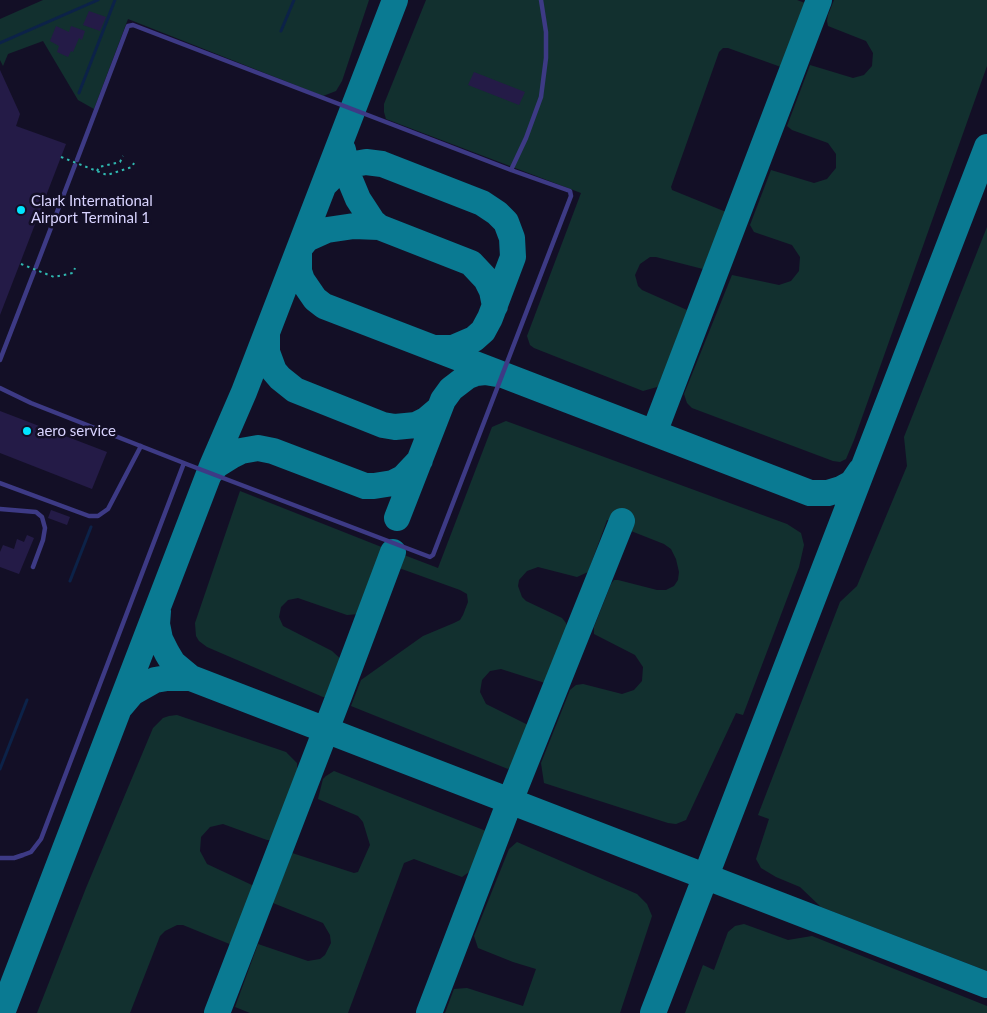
<!DOCTYPE html>
<html>
<head>
<meta charset="utf-8">
<style>
	body { margin:0 }
	canvas { display:block; background:#130f26 }
</style>
</head>
<body>
<canvas width="987" height="1013"></canvas>
<script>
const g = document.querySelector('canvas').getContext('2d');
g.lineJoin = 'round';
function fill(path, color) {
  g.fillStyle = color;
  g.fill(path, 'evenodd');
}
function toPath(rows) {
  const path = new Path2D();
  for (const r of rows) {
    path.moveTo(r[0], r[1]);
    for (let i = 2; i < r.length; i += 2) path.lineTo(r[i], r[i + 1]);
  }
  return path;
}
function strokePath(path, color, width, dash) {
  g.strokeStyle = color;
  g.lineWidth = width;
  g.lineCap = dash ? 'butt' : 'round';
  g.setLineDash(dash || []);
  g.stroke(path);
}
function drawText(font, color, halo, rows, align = 'center') {
  g.font = font + ' Lato,sans-serif';
  g.lineWidth = 5;
  g.setLineDash([]);
  g.textBaseline = 'middle';
  g.strokeStyle = halo;
  g.fillStyle = color;
  for (const [text, x, y, turn = 0] of rows) {
    g.save();
    g.translate(x, y);
    g.rotate((+turn || 0) * Math.PI / 180);
    g.textAlign = isNaN(turn) ? turn : align;
    if (halo) g.strokeText(text, 0, 0);
    g.fillText(text, 0, 0);
    g.restore();
  }
}
fill(toPath([
	[43,0,369,0,342,81,336,91,323,96,128,19,94,109,78,100,43,41,8,54,3,66,0,60,0,19],
	[426,0,797,0,805,3,781,67,728,48,723,48,719,52,671,187,672,190,726,212,703,269,656,257,650,257,640,264,635,275,638,286,642,290,687,310,660,384,657,387,643,391,534,348,530,345,527,336,581,193,386,119,384,112,384,104],
	[834,0,987,0,987,66,854,440,846,459,840,462,833,461,692,408,687,403,684,394,732,275,779,285,791,281,799,271,800,257,792,245,754,232,750,225,771,170,814,183,827,179,836,168,836,154,828,143,792,130,787,126,810,65,853,78,864,75,872,66,873,53,866,41,828,26,827,21,828,15],
	[987,227,987,971,821,907,800,887,776,877,761,868,756,859,769,819,758,815,840,602,857,586,907,466,904,437],
	[506,421,787,524,801,533,804,545,799,567,743,715,736,713,686,820,676,824,668,823,544,783,541,763,570,690,576,685,583,684,622,694,634,690,642,681,643,667,635,655,594,634,594,627,611,584,614,580,618,580,657,590,666,590,674,586,678,580,679,572,676,559,671,549,664,544,631,531,622,521,615,520,607,520,588,572,577,577,538,567,527,571,519,580,518,586,522,597,526,601,562,618,566,623,567,629,545,683,501,669,490,671,482,680,480,692,486,704,530,726,516,762,508,769,351,706,361,680,423,636,454,623,460,620,463,615,468,602,467,594,460,590,399,568,404,555,438,568,492,427],
	[240,491,384,548,359,614,347,615,298,598,288,600,281,607,279,617,283,626,332,651,344,662,331,693,326,697,323,697,207,647,199,641,196,636,195,623],
	[177,715,286,752,297,763,297,770,273,840,267,840,223,824,210,827,201,837,200,851,207,864,254,886,232,945,183,925,177,925,165,931,160,936,130,1013,37,1013,86,888,153,728,163,718,169,716],
	[334,771,486,831,472,870,462,877,414,859,404,863,348,1013,250,1013,235,1007,258,944,308,961,320,959,325,955,331,943,330,935,323,923,273,903,292,853,354,873,358,872,370,845,363,822,358,816,318,799,323,779,326,776],
	[517,842,637,894,647,904,652,916,620,1013,445,1013,454,989,467,988,523,1006,536,969,513,962,478,948,474,936,509,849],
	[744,924,788,940,812,936,987,1006,987,1013,685,1013,703,965,714,970,728,932,735,926]
]), '#12302f');
strokePath(toPath([
	[281,31,294,0],
	[0,43,98,0],
	[79,93,115,0],
	[70,581,91,527],
	[0,769,27,700]
]), '#0c2248', 3);
strokePath(toPath([
	[343,150,348,175,358,199,373,222,379,227],
	[324,185,333,176,349,165,366,162,382,164,482,203,497,213,506,222,512,238,513,257,490,318,483,331,474,339,453,348,435,348],
	[495,306,492,291,486,279,471,263,379,227,354,226,327,230,307,239,299,249,299,271,302,280,315,299,324,306,810,493,828,493,841,489,852,483,861,470],
	[267,333,267,352,274,371,280,378,295,390,383,425,395,427,416,425,426,420,439,409],
	[654,433,819,0],
	[210,473,217,465,233,455,241,451,258,448,273,451,365,486,374,486,393,483,403,478,420,460],
	[397,518,443,400,451,389,468,376,476,373,485,372,497,374],
	[158,611,157,624,160,639,167,653,173,663,191,678,987,985],
	[121,706,132,693,155,680,167,678,191,678],
	[2,1013,212,466,244,392,395,0],
	[217,1013,339,696,393,552],
	[429,1013,510,801,622,521],
	[653,1013,987,147]
]), '#0a7a92', 26);
fill(toPath([
	[89,11,106,17,100,31,83,25],
	[56,26,69,32,71,26,85,31,82,40,79,38,73,52,71,51,68,57,57,52,59,46,50,41],
	[0,70,20,114,16,126,66,144,0,315],
	[474,72,525,92,519,105,468,85],
	[0,411,107,452,92,489,0,453],
	[51,510,70,517,67,525,48,518],
	[27,535,34,538,19,574,0,567,0,552,3,545,14,549,17,539,24,542]
]), '#241b47');
strokePath(toPath([
	[97,171,99,167,120,162,123,156]
]), '#2fb8b0', 2, [2.5, 4]);
strokePath(toPath([
	[511,170,526,138,541,97,546,58,546,32,541,0],
	[36,267,75,165],
	[0,360,34,272],
	[0,388,31,403,189,465,430,557,433,555,571,196,570,191,511,170,133,25,128,26,77,160],
	[0,483,89,516,98,516,108,509,141,446],
	[0,509,36,512,42,517,45,528,43,540,33,567],
	[0,858,14,858,23,855,31,852,41,839,184,463]
]), '#3d3a85', 4.5);
strokePath(toPath([
	[61,157,107,175,132,167,134,163],
	[21,264,54,277,73,273,75,268]
]), '#2fb8b0', 2, [2.5, 4]);
for (const [x, y, r, color] of [
	[21,210,5,"#00e5ff"],
	[27,431,5,"#00e5ff"]
]) {
  const dot = new Path2D();
  dot.arc(x, y, r, 0, 2 * Math.PI);
  g.fillStyle = color;
  g.fill(dot);
  strokePath(dot, '#130f26', 2);
}
drawText('15px', '#d9d4ff', '#130f26', [
	["Clark International",31,201],
	["Airport Terminal 1",31,218],
	["aero service",37,431]
], 'left');
</script>
</body>
</html>
